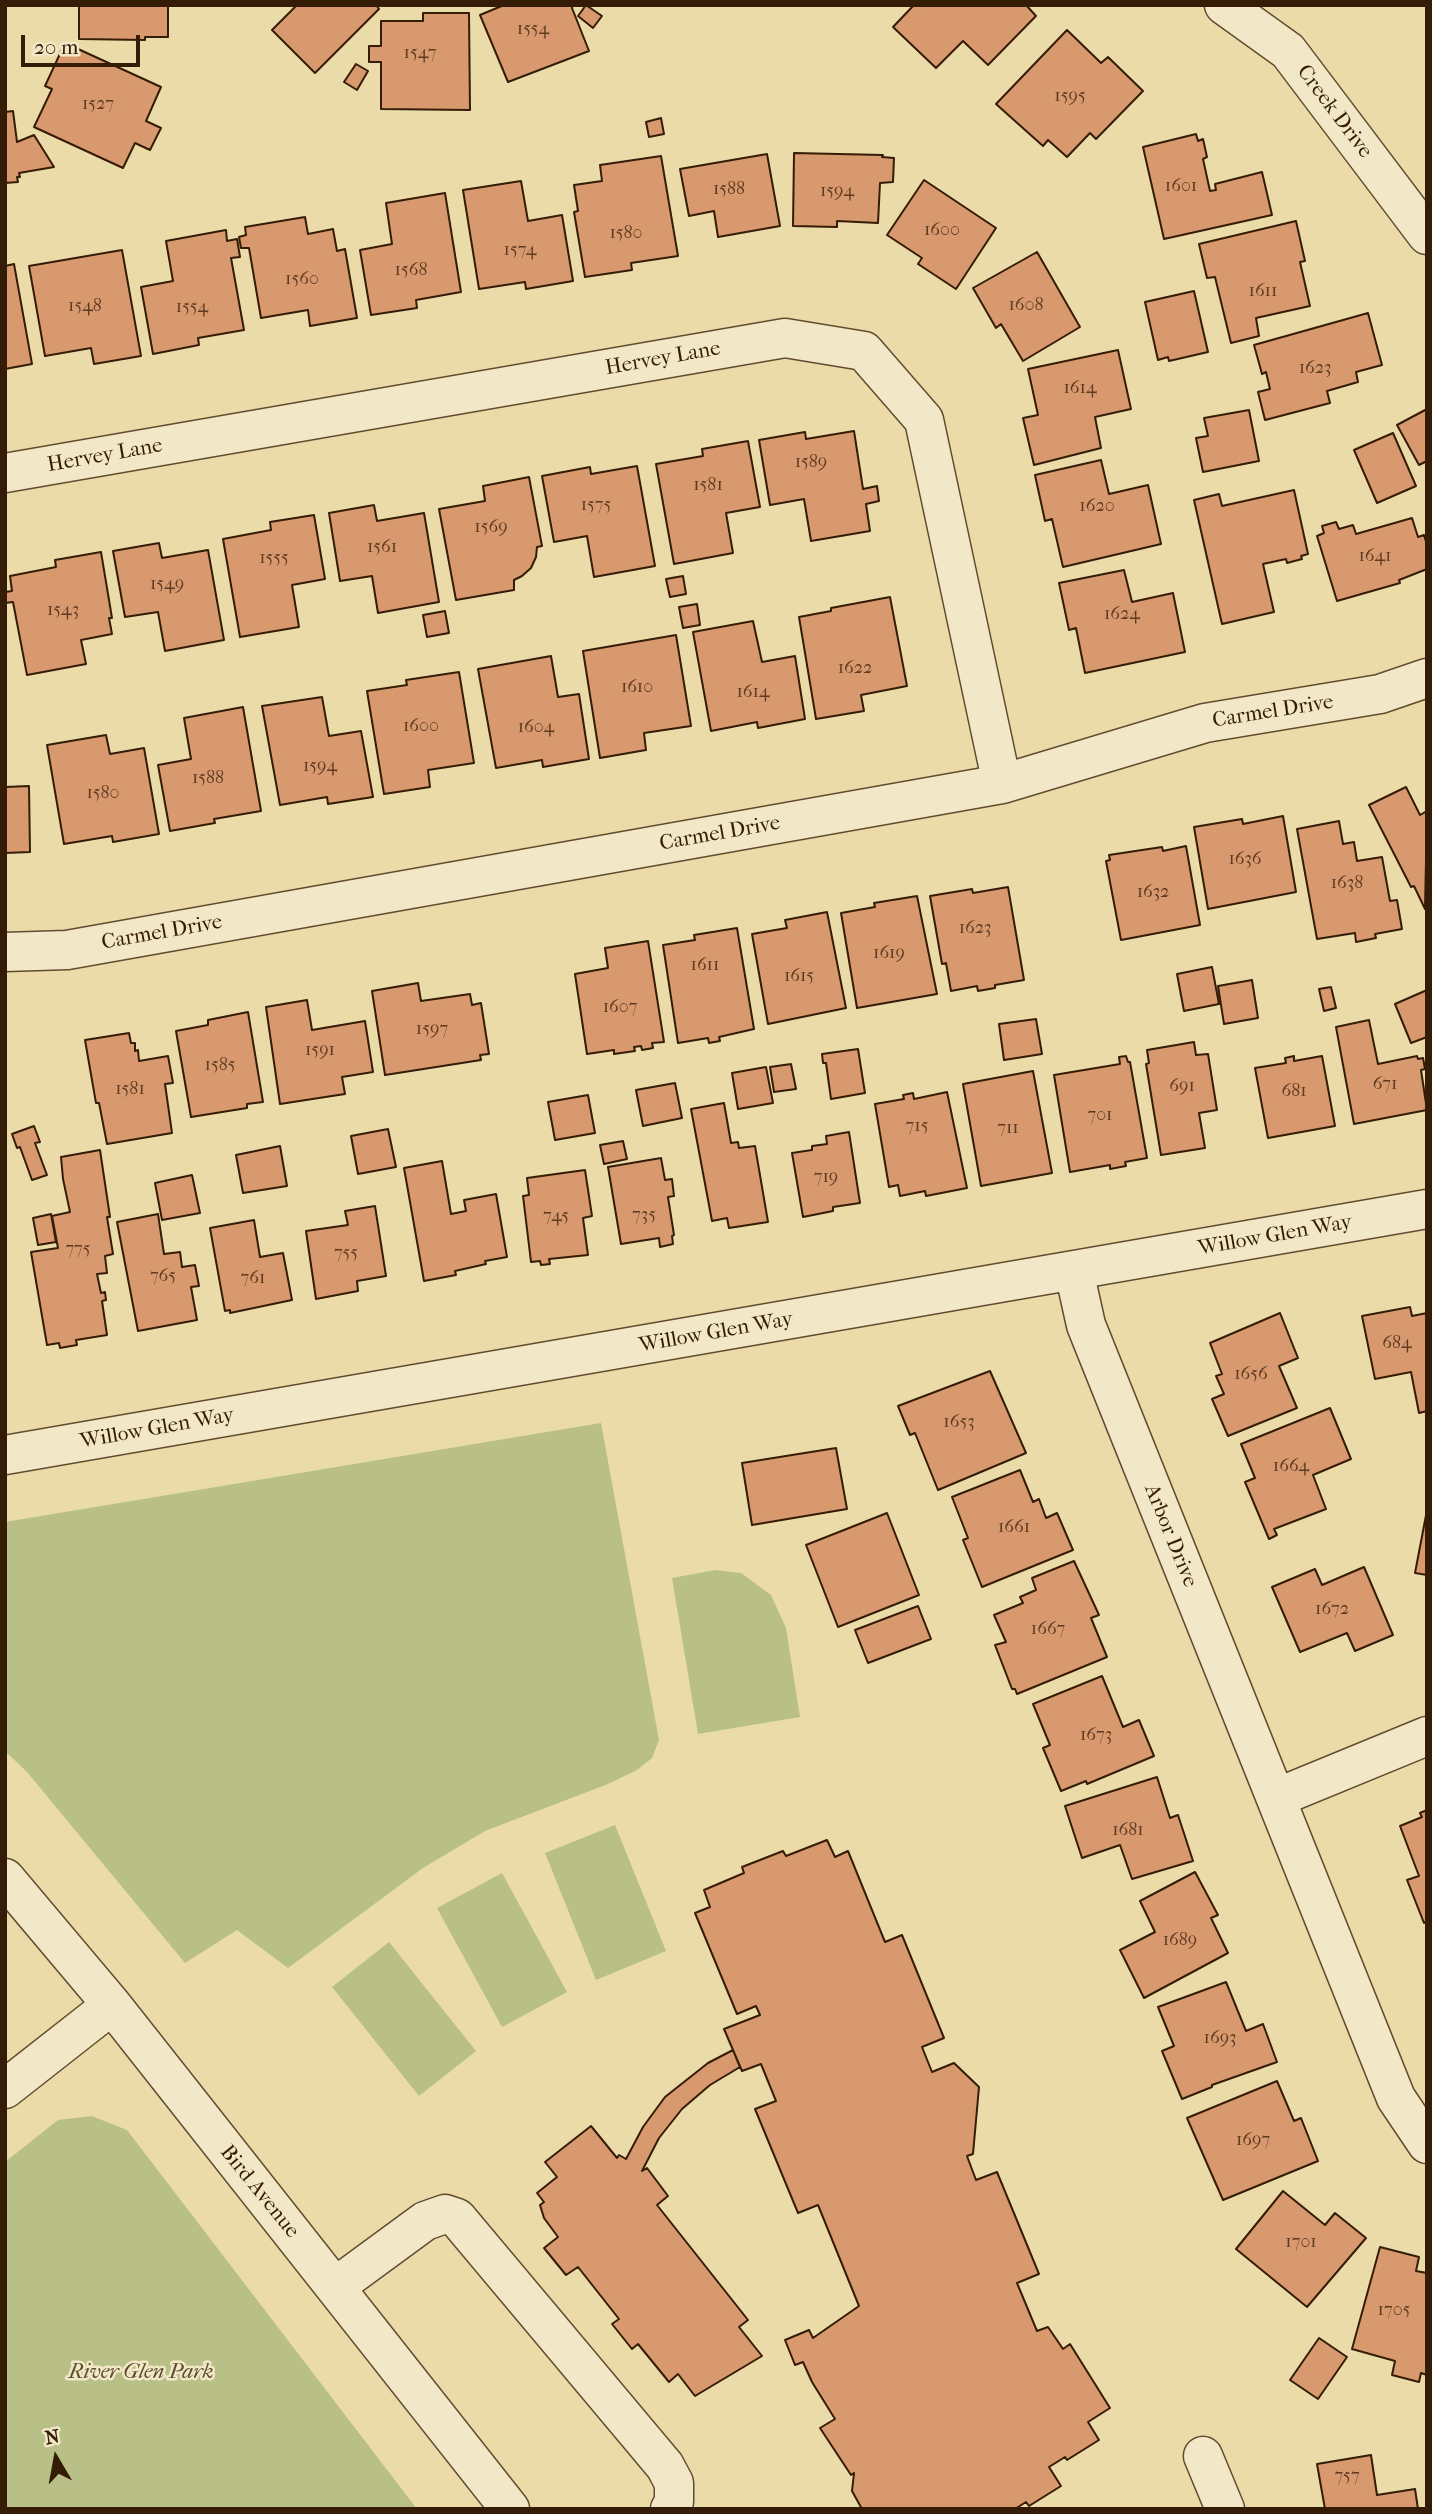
<!DOCTYPE html>
<html>
<head>
<meta charset="utf-8">
<style>
	body { margin:0 }
	#map { position:relative; width:1432px; height:2514px; overflow:hidden; background:#ebdba9; font-family:"IM FELL French Canon",serif }
	canvas { display:block }
	.frame { position:absolute; inset:0; border:7px solid #351c06; pointer-events:none }
	.north { position:absolute; left:21px; top:2423px; width:70px; height:70px; -webkit-text-stroke:5px #f2e8c7; paint-order:stroke; rotate:350deg; font-size:19px; font-weight:700; line-height:28px; text-align:center; color:#351c06 }
	.north::after { content:''; display:block; margin:auto; width:24px; height:32px; background:#351c06; clip-path:polygon(50% 0,100% 100%,50% 72%,0 100%) }
	.scale { position:absolute; left:21px; top:35px; width:119px; height:32px; box-sizing:border-box; border:4px solid #351c06; border-top:0; padding-left:9px; font-size:21px; line-height:24px; white-space:nowrap; color:#351c06; -webkit-text-stroke:5px #f2e8c7; paint-order:stroke }
</style>
</head>
<body>
<div id="map">
<canvas width="1432" height="2514"></canvas>
<div class="frame"></div>
<div class="north">N</div>
<div class="scale">20 m</div>
</div>
<script>
const g = document.querySelector('canvas').getContext('2d');
g.lineJoin = 'round';
function fill(path, color) {
  g.fillStyle = color;
  g.fill(path, 'evenodd');
}
function toPath(rows) {
  const path = new Path2D();
  for (const r of rows) {
    path.moveTo(r[0], r[1]);
    for (let i = 2; i < r.length; i += 2) path.lineTo(r[i], r[i + 1]);
  }
  return path;
}
function strokePath(path, color, width, dash) {
  g.strokeStyle = color;
  g.lineWidth = width;
  g.lineCap = dash ? 'butt' : 'round';
  g.setLineDash(dash || []);
  g.stroke(path);
}
function drawText(font, color, halo, rows, align = 'center') {
  g.font = font + ' "IM FELL French Canon",serif';
  g.lineWidth = 5;
  g.setLineDash([]);
  g.textBaseline = 'middle';
  g.strokeStyle = halo;
  g.fillStyle = color;
  for (const [text, x, y, turn = 0] of rows) {
    g.save();
    g.translate(x, y);
    g.rotate((+turn || 0) * Math.PI / 180);
    g.textAlign = isNaN(turn) ? turn : align;
    if (halo) g.strokeText(text, 0, 0);
    g.fillText(text, 0, 0);
    g.restore();
  }
}
fill(toPath([
	[601,1423,659,1740,652,1758,637,1770,608,1784,485,1831,423,1868,288,1968,237,1930,185,1963,27,1772,5,1751,5,1522],
	[715,1570,741,1573,771,1595,786,1628,800,1717,698,1734,672,1578],
	[615,1825,666,1951,596,1980,545,1853],
	[502,1873,567,1992,502,2027,437,1908],
	[389,1942,476,2051,419,2096,332,1987],
	[92,2116,127,2130,417,2509,5,2509,5,2162,58,2120]
]), '#b8c087');
const building = toPath([
	[79,5,168,5,168,37,145,37,145,40,79,39,79,5],
	[297,5,376,5,379,9,315,73,272,30,297,5],
	[504,5,573,5,572,8,589,51,508,82,480,15,504,5],
	[586,5,602,16,593,28,578,16,586,5],
	[914,5,1026,5,1036,16,988,65,963,41,936,68,893,27,914,5],
	[423,13,469,13,470,110,381,109,381,62,369,62,369,46,381,46,381,21,423,21,423,13],
	[1067,30,1101,63,1108,57,1143,91,1096,139,1090,133,1067,157,1048,140,1043,146,996,104,1067,30],
	[65,43,161,87,146,121,161,128,150,150,135,143,123,168,34,127,52,89,45,86,65,43],
	[356,64,368,71,357,90,344,82,356,64],
	[13,111,17,142,34,135,54,167,19,173,20,177,17,177,18,182,5,183,5,112,13,111],
	[661,118,664,134,649,137,646,122,661,118],
	[1196,134,1198,141,1203,139,1207,157,1203,159,1210,191,1216,190,1215,184,1262,172,1272,215,1164,239,1143,147,1196,134],
	[794,153,883,155,882,157,894,158,893,182,880,183,878,223,837,221,837,227,793,226,794,153],
	[767,154,780,226,718,237,714,211,689,216,680,169,767,154],
	[661,156,678,256,631,263,632,270,585,277,574,212,578,211,574,185,602,181,600,165,661,156],
	[924,180,996,228,956,289,918,264,922,258,887,235,924,180],
	[521,181,528,221,562,215,573,281,526,289,525,282,479,289,463,190,521,181],
	[445,193,461,292,416,300,417,308,371,315,360,250,392,244,386,203,445,193],
	[305,217,308,234,333,229,337,251,345,249,357,318,310,326,308,310,261,318,249,248,241,248,239,237,246,235,245,227,305,217],
	[1296,221,1305,261,1300,262,1310,306,1256,318,1259,336,1231,343,1215,277,1207,278,1199,244,1296,221],
	[226,230,227,241,237,239,240,257,231,258,244,330,198,338,199,345,153,354,141,287,173,281,166,241,226,230],
	[122,250,141,356,94,364,91,348,45,356,29,266,122,250],
	[1037,252,1080,327,1023,361,1001,324,996,328,973,288,1037,252],
	[14,264,32,364,5,369,5,266,14,264],
	[1194,291,1208,352,1169,361,1168,357,1158,360,1145,302,1194,291],
	[1368,313,1382,365,1356,372,1358,382,1327,391,1330,403,1265,420,1258,392,1270,389,1266,372,1262,374,1254,345,1368,313],
	[1118,350,1131,409,1095,417,1101,448,1034,465,1023,418,1038,415,1028,369,1118,350],
	[1427,409,1427,461,1419,465,1397,425,1427,409],
	[1249,410,1259,461,1203,472,1196,438,1208,436,1204,418,1249,410],
	[854,431,863,489,877,486,879,501,866,504,870,531,811,541,804,499,770,505,759,440,805,432,806,439,854,431],
	[1393,433,1416,486,1377,503,1354,450,1393,433],
	[748,441,760,507,726,513,733,553,674,564,656,464,703,456,702,449,748,441],
	[1101,460,1109,494,1148,485,1161,544,1063,567,1052,519,1045,521,1035,475,1101,460],
	[637,466,655,566,594,577,587,536,554,542,542,476,590,467,591,474,637,466],
	[529,477,542,546,537,547,536,557,531,568,522,576,514,580,514,590,456,600,439,509,485,501,483,486,529,477],
	[1294,490,1308,554,1301,556,1302,559,1287,563,1286,559,1263,564,1274,612,1222,624,1194,500,1219,494,1222,506,1294,490],
	[374,505,377,521,424,513,439,602,378,613,372,576,340,581,329,513,374,505],
	[314,515,325,579,292,585,299,627,240,637,223,539,271,530,270,522,314,515],
	[1412,518,1418,537,1424,535,1427,545,1427,569,1399,580,1400,583,1337,601,1317,536,1324,533,1322,526,1336,522,1339,529,1353,525,1356,534,1412,518],
	[159,543,162,558,208,550,224,640,165,651,158,612,125,617,113,551,159,543],
	[101,552,112,618,109,618,112,634,81,640,86,664,27,675,13,602,5,603,5,592,12,591,10,576,56,567,55,560,101,552],
	[1124,570,1132,602,1173,593,1185,652,1085,673,1076,628,1069,630,1059,583,1124,570],
	[683,576,686,594,670,597,666,579,683,576],
	[890,597,907,686,861,695,864,711,816,719,799,617,831,611,831,608,890,597],
	[697,604,700,625,683,628,679,607,697,604],
	[445,611,449,633,427,637,423,615,445,611],
	[753,621,762,662,795,656,805,719,758,728,757,722,711,731,693,632,753,621],
	[676,635,691,726,644,733,646,750,600,758,583,651,676,635],
	[551,656,558,697,579,694,589,759,543,767,542,760,496,768,478,669,551,656],
	[459,672,474,763,428,770,430,787,384,794,367,691,407,685,406,680,459,672],
	[322,697,329,736,361,731,373,797,328,804,327,797,280,805,262,706,322,697],
	[243,707,261,811,214,819,215,823,170,831,158,765,191,759,184,718,243,707],
	[106,735,110,754,144,748,159,834,113,842,112,836,64,844,47,745,106,735],
	[29,786,30,852,5,853,5,787,29,786],
	[1406,787,1420,815,1427,811,1425,909,1414,886,1411,887,1369,805,1406,787],
	[1283,816,1296,892,1208,909,1194,827,1242,819,1243,824,1283,816],
	[1339,821,1343,844,1354,842,1357,861,1382,857,1390,901,1397,900,1402,929,1375,934,1376,938,1356,942,1355,933,1317,939,1297,829,1339,821],
	[1186,846,1200,925,1121,940,1106,861,1110,860,1109,855,1162,847,1163,851,1186,846],
	[1008,887,1024,980,995,985,995,988,978,991,977,986,951,991,946,963,942,964,930,896,972,889,973,893,1008,887],
	[917,896,937,994,857,1008,841,913,875,907,874,903,917,896],
	[827,912,846,1008,768,1024,752,934,787,928,785,920,827,912],
	[737,928,754,1029,719,1037,720,1041,709,1043,708,1038,678,1043,663,945,695,940,694,935,737,928],
	[648,941,664,1042,652,1043,653,1048,642,1050,641,1046,634,1047,635,1051,614,1054,614,1050,587,1054,575,974,608,968,605,948,648,941],
	[1212,967,1219,1004,1184,1011,1177,974,1212,967],
	[1252,980,1258,1018,1224,1024,1218,986,1252,980],
	[418,983,421,1001,470,994,472,1005,481,1003,489,1054,480,1055,481,1060,385,1075,372,991,418,983],
	[1331,987,1336,1008,1324,1011,1319,989,1331,987],
	[1427,990,1427,1037,1411,1043,1395,1004,1427,990],
	[307,1000,312,1030,365,1021,373,1072,342,1077,345,1094,280,1104,266,1007,307,1000],
	[248,1012,263,1102,247,1104,247,1108,191,1117,176,1031,208,1025,208,1020,248,1012],
	[1036,1019,1042,1054,1004,1060,999,1024,1036,1019],
	[1369,1020,1378,1064,1417,1056,1418,1059,1423,1058,1425,1069,1421,1070,1427,1110,1354,1124,1336,1027,1369,1020],
	[129,1033,131,1043,135,1043,135,1051,138,1050,139,1061,168,1056,173,1083,165,1084,172,1133,107,1144,99,1103,96,1103,85,1040,129,1033],
	[1194,1042,1196,1055,1208,1054,1217,1110,1199,1113,1205,1148,1161,1155,1146,1064,1149,1063,1147,1050,1194,1042],
	[858,1049,865,1093,831,1099,826,1063,823,1063,822,1054,858,1049],
	[1126,1056,1128,1062,1130,1062,1147,1158,1125,1162,1126,1166,1110,1169,1110,1165,1070,1172,1054,1075,1120,1064,1119,1057,1126,1056],
	[1294,1056,1294,1061,1322,1056,1335,1126,1268,1138,1255,1068,1286,1063,1285,1058,1294,1056],
	[791,1064,796,1089,774,1092,770,1067,791,1064],
	[766,1067,773,1103,738,1109,732,1073,766,1067],
	[1033,1071,1052,1173,981,1186,963,1084,1033,1071],
	[675,1083,682,1118,643,1126,636,1090,675,1083],
	[947,1092,967,1188,926,1196,925,1191,900,1196,898,1185,889,1187,875,1104,904,1099,903,1095,913,1093,914,1099,947,1092],
	[588,1095,595,1133,555,1140,548,1102,588,1095],
	[724,1103,731,1143,738,1142,739,1148,755,1146,768,1222,729,1228,727,1218,712,1221,691,1109,724,1103],
	[34,1126,40,1142,35,1143,47,1175,32,1180,20,1147,17,1148,12,1134,34,1126],
	[388,1129,396,1167,358,1174,351,1136,388,1129],
	[849,1132,860,1203,833,1207,833,1211,803,1217,792,1153,812,1150,812,1146,827,1144,826,1136,849,1132],
	[623,1141,627,1159,604,1164,600,1145,623,1141],
	[280,1146,287,1186,243,1193,236,1155,280,1146],
	[100,1150,110,1217,107,1217,113,1254,105,1256,107,1273,97,1274,101,1293,105,1292,106,1300,102,1301,107,1335,76,1340,77,1345,60,1348,59,1343,47,1345,31,1252,58,1248,52,1216,70,1212,63,1179,61,1157,100,1150],
	[661,1158,665,1180,672,1179,674,1196,668,1197,674,1235,672,1236,673,1244,660,1247,659,1238,621,1244,608,1167,661,1158],
	[442,1161,451,1214,466,1211,464,1200,496,1194,507,1257,485,1261,486,1264,455,1271,456,1275,424,1281,404,1168,442,1161],
	[585,1170,592,1216,583,1218,588,1255,549,1259,550,1264,541,1265,540,1261,531,1262,523,1196,529,1195,527,1178,585,1170],
	[192,1175,200,1213,162,1220,155,1183,192,1175],
	[375,1206,386,1276,357,1281,358,1291,316,1299,306,1231,348,1225,345,1211,375,1206],
	[51,1214,56,1242,38,1245,33,1218,51,1214],
	[158,1214,164,1254,180,1252,182,1267,195,1265,199,1286,191,1287,197,1320,138,1331,117,1222,158,1214],
	[254,1220,260,1257,283,1253,292,1300,230,1313,230,1310,225,1311,210,1228,254,1220],
	[1410,1307,1412,1316,1427,1313,1427,1411,1419,1413,1411,1372,1375,1379,1362,1316,1410,1307],
	[1280,1313,1298,1358,1279,1366,1297,1408,1228,1436,1212,1399,1224,1394,1216,1376,1222,1374,1210,1343,1280,1313],
	[990,1371,1026,1453,938,1490,915,1433,910,1435,898,1406,990,1371],
	[1330,1408,1351,1459,1313,1475,1326,1509,1274,1529,1277,1535,1269,1539,1245,1482,1255,1478,1241,1444,1330,1408],
	[836,1448,847,1509,752,1525,742,1463,836,1448],
	[1020,1470,1033,1502,1039,1499,1046,1518,1057,1513,1073,1550,982,1587,963,1540,968,1538,952,1497,1020,1470],
	[1427,1510,1427,1575,1415,1573,1427,1510],
	[887,1513,919,1595,838,1627,806,1545,887,1513],
	[1074,1561,1099,1615,1091,1618,1107,1657,1017,1694,1015,1689,1012,1689,995,1645,1006,1642,994,1615,1023,1603,1020,1597,1036,1590,1032,1578,1074,1561],
	[1364,1567,1393,1635,1355,1651,1347,1633,1300,1652,1272,1587,1315,1569,1322,1585,1364,1567],
	[918,1606,931,1639,868,1663,855,1630,918,1606],
	[1102,1676,1123,1727,1139,1720,1154,1756,1087,1784,1086,1781,1061,1791,1043,1748,1050,1745,1033,1704,1102,1676],
	[1157,1777,1170,1818,1178,1815,1193,1861,1132,1879,1120,1845,1082,1858,1065,1806,1157,1777],
	[1427,1810,1427,1921,1424,1923,1407,1880,1419,1876,1400,1826,1422,1817,1420,1813,1427,1810],
	[827,1840,835,1857,848,1851,885,1942,902,1935,944,2038,922,2047,932,2072,954,2063,979,2087,973,2154,967,2156,976,2180,997,2172,1039,2274,1017,2283,1037,2331,1048,2327,1063,2349,1070,2344,1110,2408,1088,2422,1099,2440,1067,2460,1065,2457,1049,2467,1061,2486,1029,2506,1026,2502,1015,2509,862,2509,852,2491,854,2473,851,2475,820,2428,835,2419,812,2382,803,2362,795,2365,785,2340,809,2330,813,2338,859,2306,818,2205,798,2213,755,2109,776,2101,761,2064,742,2071,724,2029,760,2015,756,2006,737,2014,695,1913,710,1907,704,1890,744,1873,742,1867,783,1851,786,1856,827,1840],
	[1195,1872,1218,1915,1211,1918,1228,1953,1144,1998,1120,1950,1155,1932,1140,1901,1195,1872],
	[1226,1982,1246,2031,1263,2024,1277,2062,1212,2085,1212,2087,1182,2099,1162,2051,1174,2046,1158,2007,1226,1982],
	[733,2050,740,2067,710,2085,682,2109,659,2138,642,2171,647,2168,668,2196,657,2205,748,2320,739,2327,762,2356,695,2396,678,2374,669,2382,638,2344,632,2349,612,2324,619,2319,578,2267,566,2275,544,2248,558,2237,544,2218,540,2205,544,2202,537,2193,557,2177,545,2162,591,2126,617,2158,619,2155,626,2159,643,2127,665,2097,708,2063,733,2050],
	[1277,2081,1294,2121,1301,2118,1318,2161,1223,2200,1187,2118,1277,2081],
	[1283,2191,1325,2225,1335,2213,1366,2238,1307,2307,1236,2249,1283,2191],
	[1380,2247,1419,2257,1416,2271,1427,2273,1427,2375,1421,2373,1419,2382,1392,2375,1395,2361,1352,2349,1380,2247],
	[1319,2338,1347,2357,1318,2399,1290,2380,1319,2338],
	[1371,2455,1377,2495,1415,2489,1418,2509,1325,2509,1317,2464,1371,2455]
]);
fill(building, '#d9996f');
strokePath(building, '#351c06', 2);
const minor = toPath([
	[1224,5,1288,51,1427,235],
	[5,473,785,338,864,351,924,420,1002,784],
	[5,952,67,950,1002,784,1205,723,1380,694,1427,678],
	[1074,1271,1086,1325,1396,2098,1427,2144],
	[5,1455,1427,1209],
	[1276,1798,1427,1736],
	[5,1878,112,2005,510,2509],
	[5,2089,112,2005],
	[335,2287,425,2221,445,2214,457,2218,665,2466,674,2483,674,2502,670,2509],
	[1203,2456,1225,2509]
]);
strokePath(minor, '#624c2f', 41);
strokePath(minor, '#f2e8c7', 38);
drawText('18px', '#5e3b20', null, [
	["1554",533,30],
	["1547",420,54],
	["1595",1070,97],
	["1527",98,105],
	["1601",1181,187],
	["1588",729,190],
	["1594",837,192],
	["1600",942,231],
	["1580",626,234],
	["1574",520,251],
	["1568",411,271],
	["1560",302,280],
	["1611",1263,292],
	["1608",1026,306],
	["1548",85,307],
	["1554",192,308],
	["1623",1315,369],
	["1614",1080,389],
	["1589",811,463],
	["1581",708,486],
	["1575",596,506],
	["1620",1097,507],
	["1569",491,528],
	["1561",382,548],
	["1641",1375,557],
	["1555",274,559],
	["1549",167,585],
	["1543",63,611],
	["1624",1122,615],
	["1622",855,669],
	["1610",637,688],
	["1614",753,693],
	["1600",421,727],
	["1604",536,728],
	["1594",320,767],
	["1588",208,779],
	["1580",103,794],
	["1636",1245,860],
	["1638",1347,884],
	["1632",1153,893],
	["1623",975,929],
	["1619",889,954],
	["1611",705,966],
	["1615",799,977],
	["1607",620,1008],
	["1597",432,1030],
	["1591",320,1051],
	["1585",220,1066],
	["671",1385,1085],
	["691",1182,1087],
	["1581",130,1090],
	["681",1294,1092],
	["701",1100,1116],
	["715",917,1127],
	["711",1008,1129],
	["719",826,1178],
	["735",644,1216],
	["745",556,1217],
	["775",78,1250],
	["755",346,1254],
	["765",163,1277],
	["761",253,1279],
	["684",1397,1344],
	["1656",1251,1375],
	["1653",959,1423],
	["1664",1291,1467],
	["1661",1014,1528],
	["1672",1332,1610],
	["1667",1048,1630],
	["1673",1096,1736],
	["1681",1128,1831],
	["1689",1180,1941],
	["1693",1220,2039],
	["1697",1253,2141],
	["1701",1301,2243],
	["1705",1394,2311],
	["757",1347,2477]
]);
drawText('21px', '#351c06', '#f2e8c7', [
	["Creek Drive",1334,112,53],
	["Hervey Lane",663,359,-10],
	["Hervey Lane",105,456,-10],
	["Carmel Drive",1273,712,-9],
	["Carmel Drive",720,834,-10],
	["Carmel Drive",162,933,-10],
	["Willow Glen Way",1275,1236,-10],
	["Willow Glen Way",716,1333,-10],
	["Willow Glen Way",157,1429,-10],
	["Arbor Drive",1170,1536,68],
	["Bird Avenue",259,2192,51]
]);
drawText('italic 21px', '#5c4d2d', '#f2e8c7', [
	["River Glen Park",141,2373]
]);
</script>
</body>
</html>
